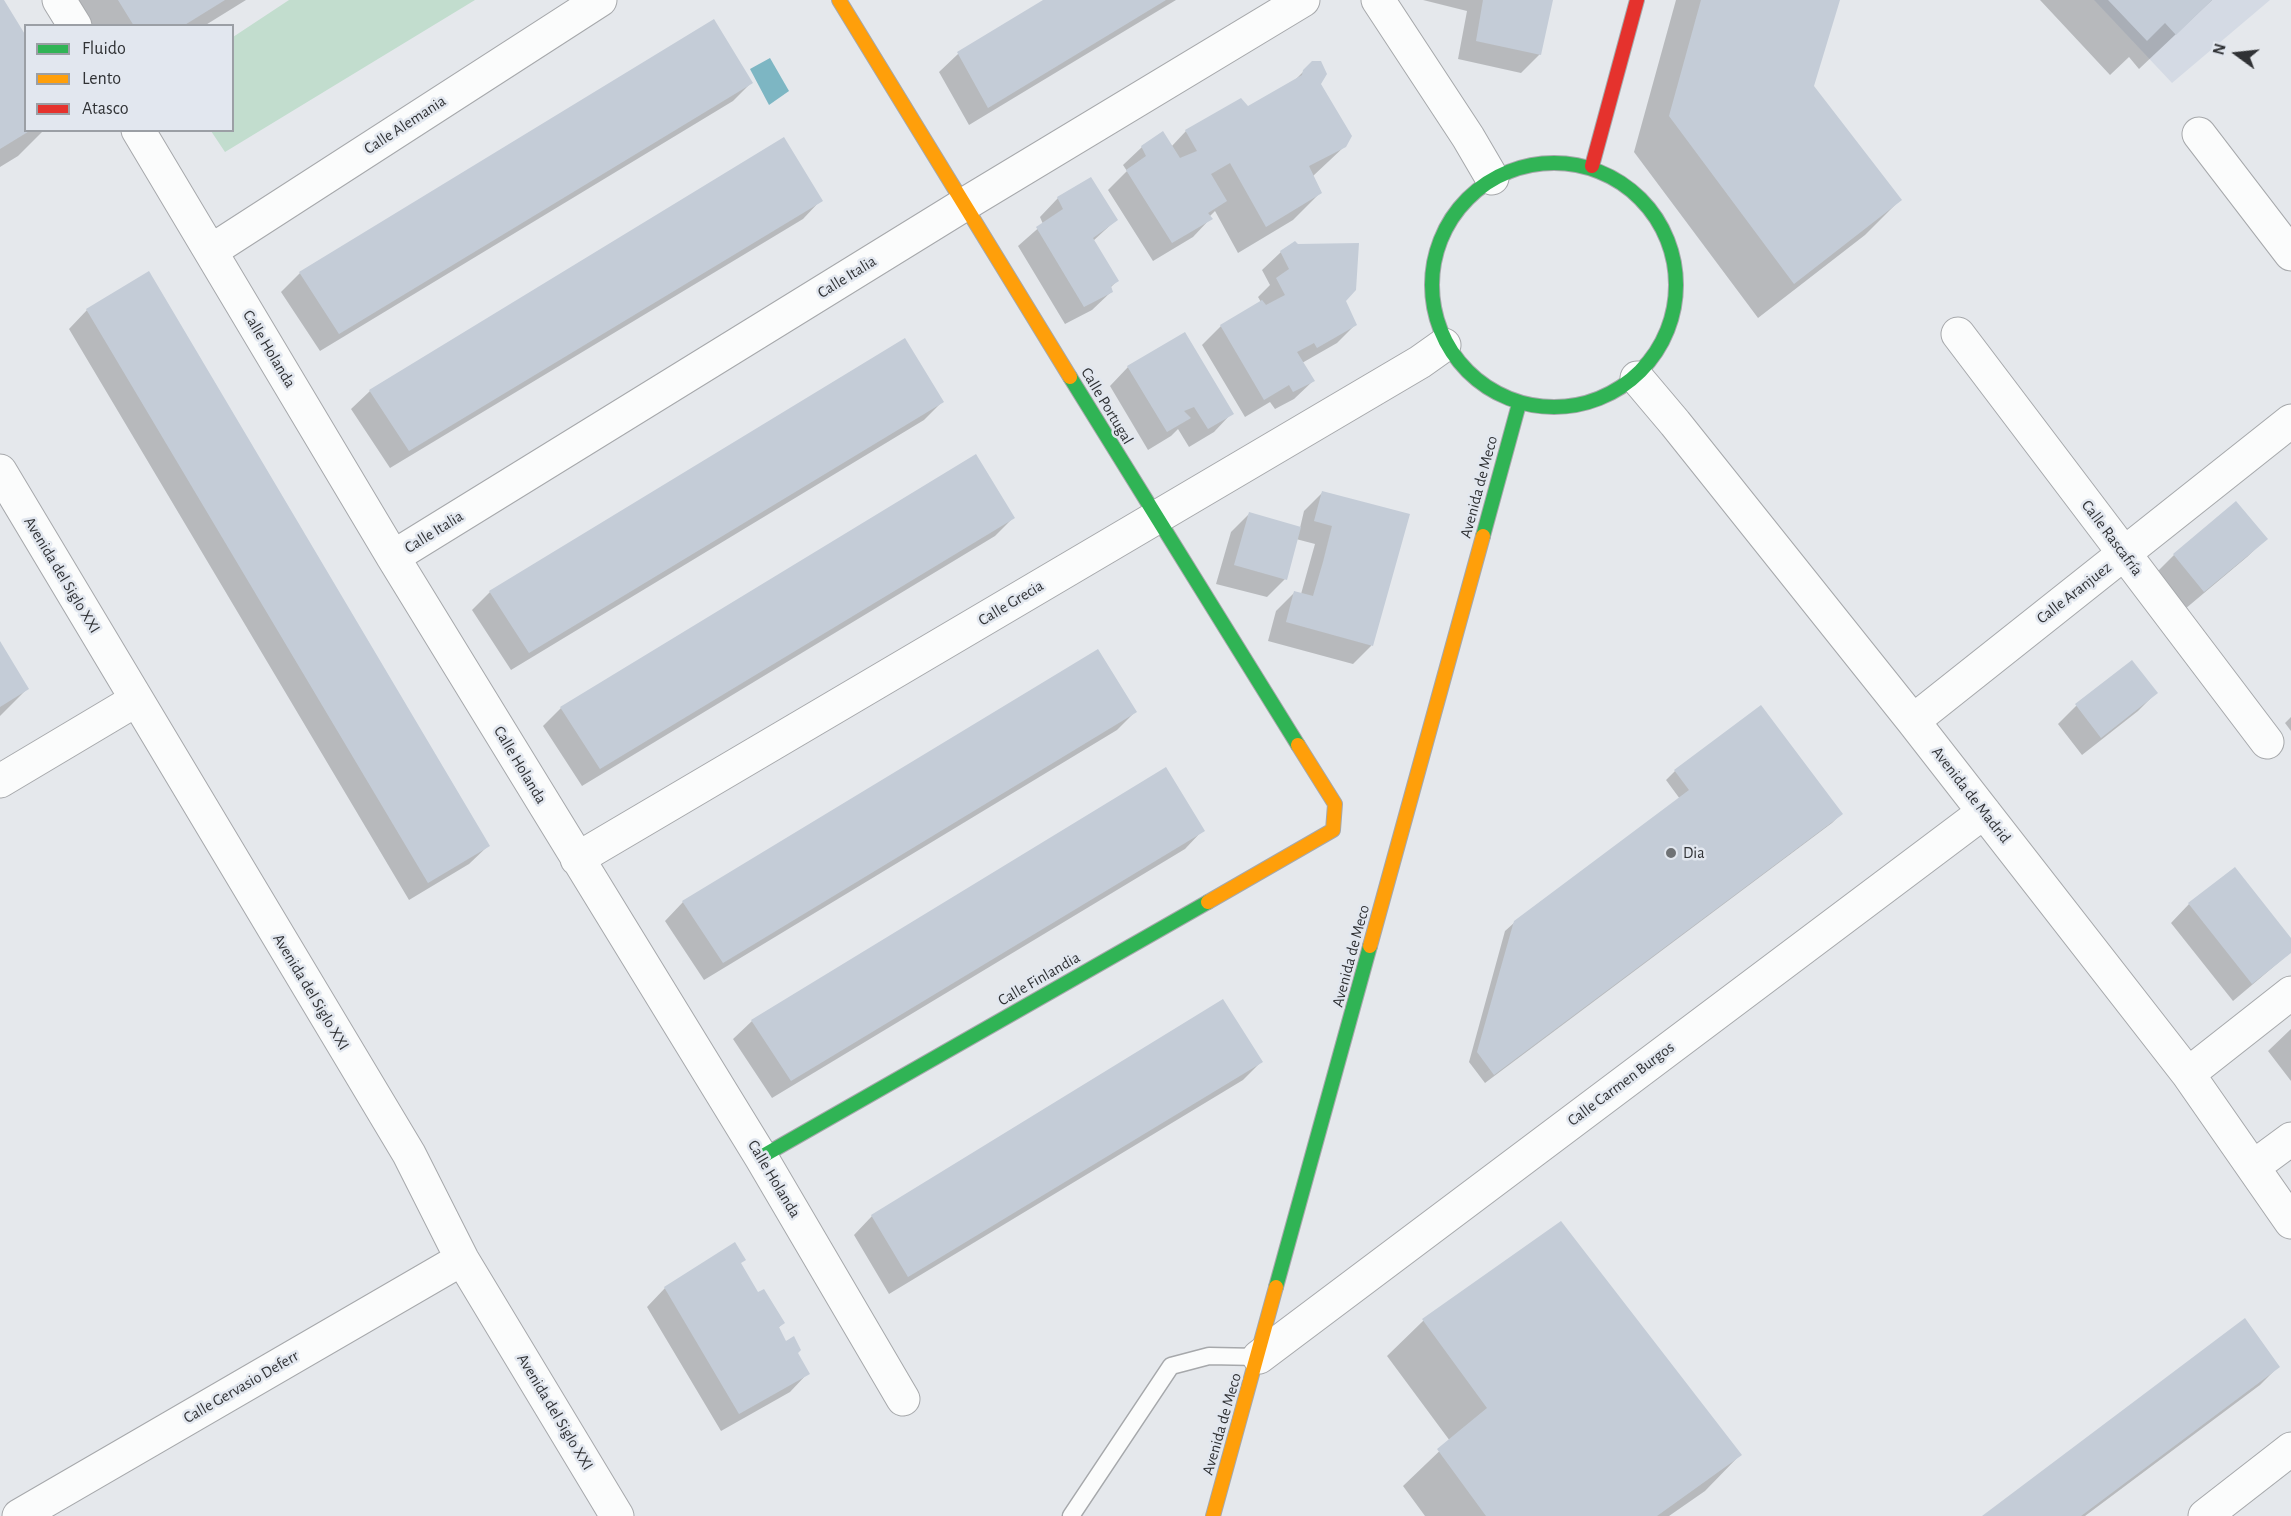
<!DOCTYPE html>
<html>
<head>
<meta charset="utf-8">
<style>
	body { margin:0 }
	#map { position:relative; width:2291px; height:1516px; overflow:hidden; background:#e5e8ec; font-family:"Alegreya Sans",sans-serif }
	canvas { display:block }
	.legend { position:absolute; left:24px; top:24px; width:210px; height:108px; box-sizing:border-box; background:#e2e7ef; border:2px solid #9b9fa5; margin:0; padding:8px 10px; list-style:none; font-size:18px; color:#303235 }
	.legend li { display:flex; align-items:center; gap:12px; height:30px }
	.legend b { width:30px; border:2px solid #9b9fa5 }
	.north { position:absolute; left:2207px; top:24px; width:60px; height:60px; -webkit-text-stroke:4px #e2e7ef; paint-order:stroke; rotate:285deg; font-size:16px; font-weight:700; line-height:24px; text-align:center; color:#303235 }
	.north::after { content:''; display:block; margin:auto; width:21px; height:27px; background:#303235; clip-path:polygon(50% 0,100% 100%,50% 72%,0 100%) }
</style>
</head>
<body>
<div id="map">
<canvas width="2291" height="1516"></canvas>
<ul class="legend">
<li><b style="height:8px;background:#30b455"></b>Fluido</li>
<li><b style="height:8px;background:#ff9f0a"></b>Lento</li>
<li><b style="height:8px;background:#e5322d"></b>Atasco</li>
</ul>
<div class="north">N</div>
</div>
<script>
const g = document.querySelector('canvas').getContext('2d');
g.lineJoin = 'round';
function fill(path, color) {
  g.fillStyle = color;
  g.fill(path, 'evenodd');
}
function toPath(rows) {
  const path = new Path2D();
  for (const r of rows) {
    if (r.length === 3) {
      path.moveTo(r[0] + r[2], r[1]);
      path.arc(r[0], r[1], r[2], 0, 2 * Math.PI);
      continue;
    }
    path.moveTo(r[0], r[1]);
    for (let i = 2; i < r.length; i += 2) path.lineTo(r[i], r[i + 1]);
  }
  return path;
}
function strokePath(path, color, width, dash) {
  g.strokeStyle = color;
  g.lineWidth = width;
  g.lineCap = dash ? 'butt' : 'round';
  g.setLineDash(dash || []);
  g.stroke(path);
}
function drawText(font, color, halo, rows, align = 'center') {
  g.font = font + ' "Alegreya Sans",sans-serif';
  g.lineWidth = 5;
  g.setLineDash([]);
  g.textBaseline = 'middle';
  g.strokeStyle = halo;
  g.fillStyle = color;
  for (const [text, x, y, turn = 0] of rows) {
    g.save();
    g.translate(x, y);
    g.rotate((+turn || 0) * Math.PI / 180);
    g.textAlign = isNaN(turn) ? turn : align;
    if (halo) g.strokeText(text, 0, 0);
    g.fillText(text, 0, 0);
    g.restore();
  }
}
fill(toPath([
	[2094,0,2270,0,2172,83]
]), '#d4dae4');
fill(toPath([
	[289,0,475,0,225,152,211,131,232,130,233,37]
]), '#c2ddce');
fill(toPath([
	[770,58,789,91,769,105,750,69]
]), '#7db6c3');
fill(toPath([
	[0,0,2,0,26,130,44,130,18,156,0,167],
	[60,0,246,0,204,26,76,26],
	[1046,0,1176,0,969,125,939,72,958,54],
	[1423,0,1550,0,1540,54,1521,73,1458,59,1467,11],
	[1676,0,1838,0,1813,86,1900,200,1865,235,1758,318,1634,152],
	[2040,0,2212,0,2139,69,2129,57,2110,75],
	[713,21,751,83,733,101,320,351,281,292,300,273],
	[1313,62,1319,84,1345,146,1313,176,1321,192,1293,220,1238,253,1215,211,1209,217,1211,218,1193,237,1153,261,1108,190,1127,171,1123,165,1142,147,1162,133,1171,147,1186,131,1248,108,1292,83],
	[1058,198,1116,220,1093,241,1117,281,1110,288,1111,292,1092,310,1065,324,1018,246,1043,224,1040,217],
	[821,200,803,219,390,468,351,409,370,391],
	[1295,243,1345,301,1355,325,1337,343,1302,363,1313,381,1294,399,1275,409,1270,402,1245,417,1202,345,1221,326,1261,302,1258,297,1270,285,1262,270,1281,252],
	[87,310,488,846,469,864,409,900,69,329],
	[1128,367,1232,413,1214,432,1189,447,1178,429,1171,436,1148,450,1110,386],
	[942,402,924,420,511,670,472,610,490,592],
	[1323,492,1408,515,1371,646,1353,664,1268,641,1276,611,1295,592,1301,594,1315,544,1296,539,1285,579,1267,597,1216,584,1231,532,1249,514,1300,528,1304,511],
	[1013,518,995,536,582,786,543,726,561,708],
	[2266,539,2247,557,2185,609,2156,573,2174,555],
	[0,644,27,689,0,716],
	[2132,662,2156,693,2138,711,2082,755,2058,724,2076,706],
	[1761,707,1841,814,1832,823,1485,1083,1469,1062,1505,931,1515,922,1680,799,1666,780,1675,771],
	[1135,712,1117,730,704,980,665,921,683,902],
	[2291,717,2291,731,2285,723],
	[1166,769,1203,830,1185,849,772,1098,733,1039,752,1021],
	[2189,904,2291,940,2291,952,2233,1001,2171,923],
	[2291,1029,2291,1081,2268,1051],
	[1261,1062,1243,1080,889,1294,854,1235,872,1216],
	[1560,1223,1740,1455,1705,1491,1669,1516,1425,1516,1403,1486,1450,1441,1387,1356,1423,1321],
	[740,1264,757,1294,783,1323,778,1328,786,1343,796,1353,808,1373,790,1392,721,1431,647,1307,665,1288],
	[2278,1367,2260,1385,2085,1516,1984,1516]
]), '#0003');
fill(toPath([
	[0,0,4,0,26,36,26,130,31,130,0,149],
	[118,0,225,0,183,26,134,26],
	[1043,0,1166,0,988,108,957,52],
	[1483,0,1553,0,1541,55,1476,41],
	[1701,0,1840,0,1814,86,1902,200,1794,284,1669,116],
	[2108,0,2212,0,2176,35,2165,23,2147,41],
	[714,19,753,83,339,334,299,272],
	[1312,61,1321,61,1327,74,1321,84,1352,136,1346,147,1309,166,1322,193,1266,227,1230,163,1211,174,1227,201,1208,213,1213,219,1172,243,1126,170,1146,156,1141,146,1163,131,1180,158,1197,151,1185,130,1241,98,1248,106,1302,75,1303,70],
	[784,137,823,201,409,451,369,390],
	[1091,177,1118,220,1093,238,1119,281,1111,286,1113,292,1084,307,1036,227,1063,209,1057,197],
	[1295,241,1298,244,1359,243,1356,290,1346,301,1357,325,1317,348,1314,343,1297,352,1315,381,1293,392,1289,385,1264,400,1220,325,1262,300,1266,305,1285,295,1276,278,1289,269,1280,251],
	[149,271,490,846,428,883,86,309],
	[1185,332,1234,414,1208,429,1194,407,1184,411,1191,418,1167,432,1127,366],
	[905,338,944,402,529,653,489,591],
	[976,454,1015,518,600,769,560,707],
	[1322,491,1410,514,1373,646,1286,622,1294,591,1313,596,1323,562,1332,526,1314,521],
	[2236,501,2268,539,2204,592,2173,554],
	[1249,512,1301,527,1287,580,1234,565],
	[0,641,29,689,0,707],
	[1098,649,1137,712,723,963,682,901],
	[2132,660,2158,693,2101,738,2075,704],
	[1761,705,1843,814,1494,1075,1477,1052,1514,921,1689,790,1674,770],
	[1166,767,1205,831,791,1081,751,1020],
	[2235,867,2291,938,2291,953,2252,984,2188,903],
	[1223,999,1263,1062,908,1277,871,1215],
	[1561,1221,1742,1455,1657,1516,1486,1516,1437,1449,1487,1408,1422,1319],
	[735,1242,746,1260,741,1263,758,1292,764,1289,785,1323,779,1327,786,1341,794,1336,801,1350,798,1353,810,1374,739,1414,664,1287],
	[2245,1318,2280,1367,2081,1516,1982,1516]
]), '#c4ccd7');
const lane = toPath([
	[1071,1516,1171,1366,1209,1356,1259,1357]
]);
const street = toPath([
	[59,0,75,26],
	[1378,0,1468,137,1492,178],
	[138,130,393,557,761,1157,903,1399],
	[2199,134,2291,254],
	[211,251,600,0],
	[1958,334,2267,742],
	[1637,378,1675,423,1913,721,2188,1074,2291,1222],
	[0,471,409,1154,462,1259,617,1516],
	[393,557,965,204,1303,0],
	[1913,721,2291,421],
	[0,781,136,700],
	[577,859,1420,362,1444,345],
	[2188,1074,2291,993],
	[2253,1167,2291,1139],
	[1259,1357,1984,812],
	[19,1516,462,1259],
	[2205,1516,2291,1449]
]);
const fast = toPath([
	[1554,285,122],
	[1070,377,1298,745],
	[1483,536,1519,404],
	[761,1157,1208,902],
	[1276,1287,1370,946]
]);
const slow = toPath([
	[839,0,1070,377],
	[1208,902,1333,830,1335,804,1298,745],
	[1370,946,1483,536],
	[1213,1516,1276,1287]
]);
const jam = toPath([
	[1592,166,1637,0]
]);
strokePath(lane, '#a6a8ab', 19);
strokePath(street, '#a6a8ab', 35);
strokePath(fast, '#a6a8ab', 16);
strokePath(slow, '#a6a8ab', 16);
strokePath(jam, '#a6a8ab', 16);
strokePath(lane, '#fbfcfc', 16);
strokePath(street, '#fbfcfc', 33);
strokePath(fast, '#30b455', 14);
strokePath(slow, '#ff9f0a', 14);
strokePath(jam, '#e5322d', 14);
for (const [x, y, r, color] of [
	[1671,853,6,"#6f7275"]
]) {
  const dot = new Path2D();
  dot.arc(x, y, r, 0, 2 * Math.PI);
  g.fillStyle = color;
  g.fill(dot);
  strokePath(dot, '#e2e7ef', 2);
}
drawText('16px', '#303235', '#e2e7ef', [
	["Calle Alemania",405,125,-33],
	["Calle Italia",847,277,-32],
	["Calle Holanda",269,349,59],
	["Calle Portugal",1107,406,59],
	["Avenida de Meco",1479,487,-75],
	["Calle Italia",434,532,-32],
	["Calle Rascafría",2112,538,53],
	["Avenida del Siglo XXI",62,575,59],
	["Calle Aranjuez",2074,593,-38],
	["Calle Grecia",1011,603,-31],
	["Calle Holanda",520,765,59],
	["Avenida de Madrid",1971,795,52],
	["Avenida de Meco",1351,956,-75],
	["Calle Finlandia",1039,979,-30],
	["Avenida del Siglo XXI",311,992,59],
	["Calle Carmen Burgos",1621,1084,-37],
	["Calle Holanda",774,1179,59],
	["Calle Gervasio Deferr",241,1387,-30],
	["Avenida del Siglo XXI",555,1412,59],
	["Avenida de Meco",1222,1424,-74]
]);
drawText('16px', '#303235', '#e2e7ef', [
	["Dia",1683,853]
], 'left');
</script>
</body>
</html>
